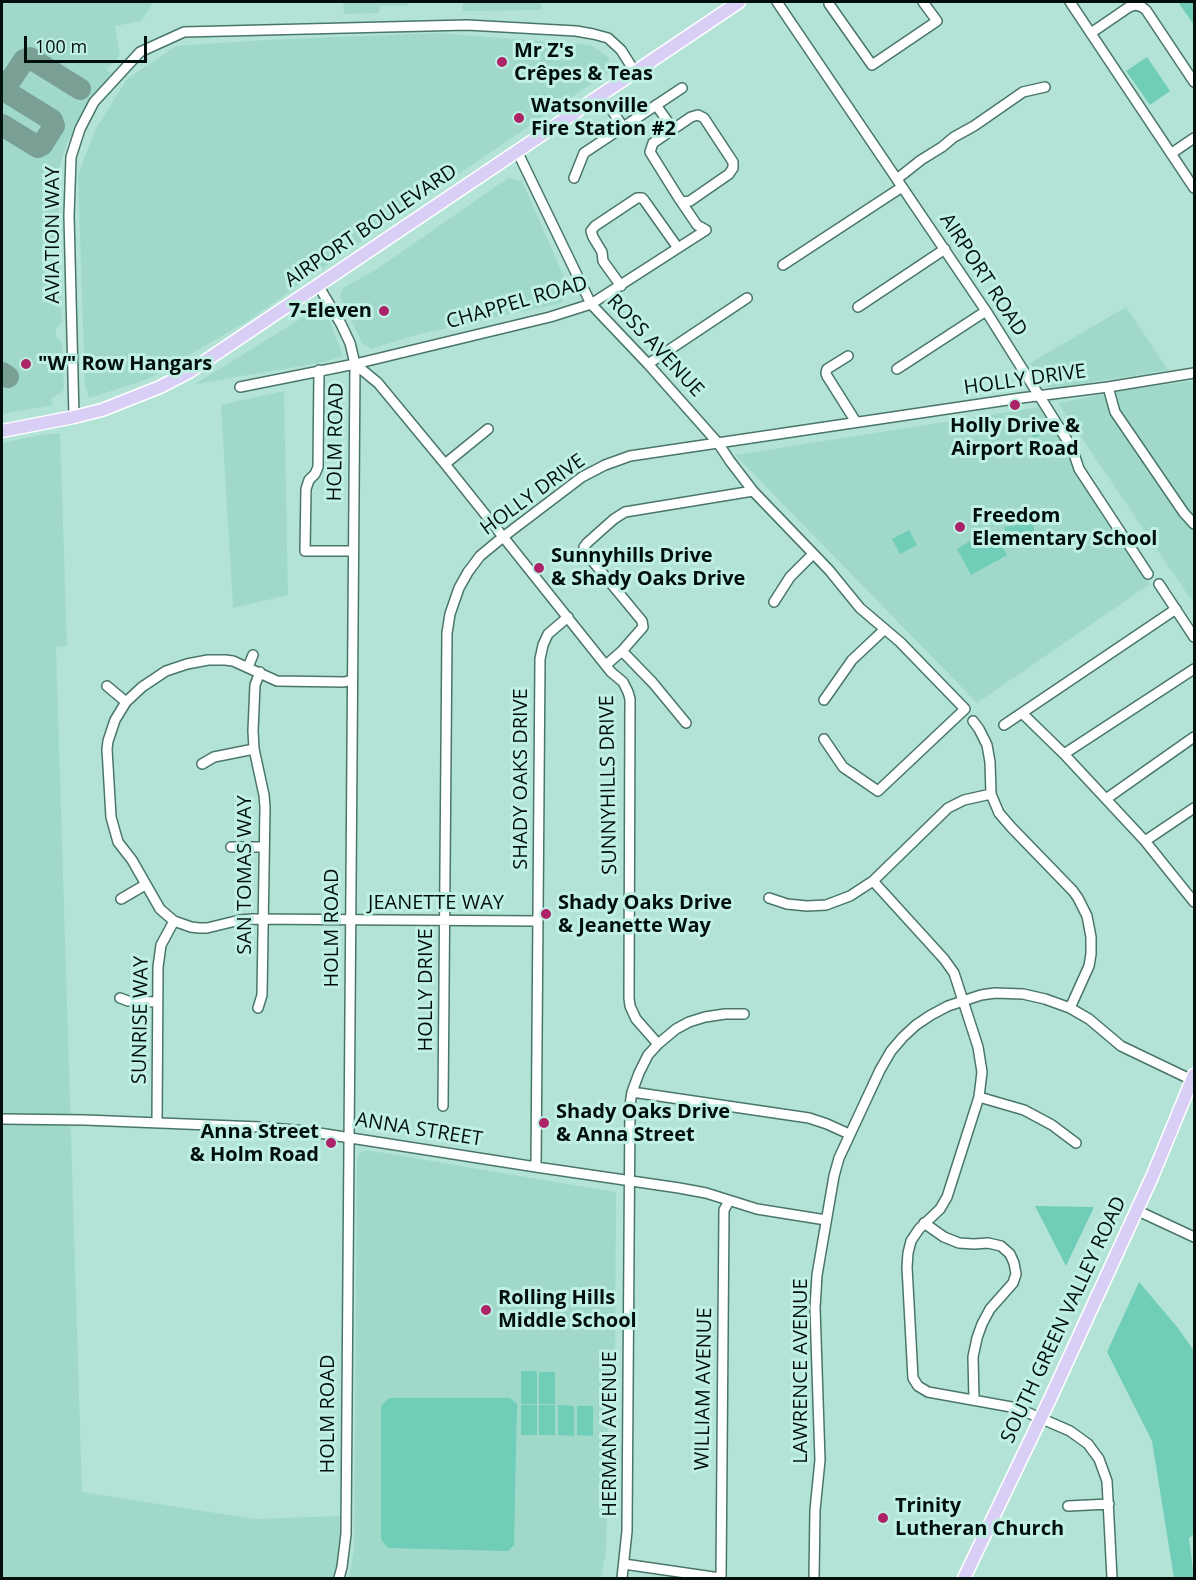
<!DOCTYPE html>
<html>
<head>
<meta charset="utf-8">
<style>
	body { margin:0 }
	#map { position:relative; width:1196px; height:1580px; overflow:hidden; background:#b3e3d6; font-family:"Open Sans",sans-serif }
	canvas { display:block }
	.frame { position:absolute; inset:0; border:3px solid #01100c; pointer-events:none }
	.scale { position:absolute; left:24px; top:36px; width:123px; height:27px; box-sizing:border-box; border:3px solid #01100c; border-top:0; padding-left:8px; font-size:18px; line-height:21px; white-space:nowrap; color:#01100c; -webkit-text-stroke:4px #c0f0e3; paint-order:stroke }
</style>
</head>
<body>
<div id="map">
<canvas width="1196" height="1580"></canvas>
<div class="frame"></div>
<div class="scale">100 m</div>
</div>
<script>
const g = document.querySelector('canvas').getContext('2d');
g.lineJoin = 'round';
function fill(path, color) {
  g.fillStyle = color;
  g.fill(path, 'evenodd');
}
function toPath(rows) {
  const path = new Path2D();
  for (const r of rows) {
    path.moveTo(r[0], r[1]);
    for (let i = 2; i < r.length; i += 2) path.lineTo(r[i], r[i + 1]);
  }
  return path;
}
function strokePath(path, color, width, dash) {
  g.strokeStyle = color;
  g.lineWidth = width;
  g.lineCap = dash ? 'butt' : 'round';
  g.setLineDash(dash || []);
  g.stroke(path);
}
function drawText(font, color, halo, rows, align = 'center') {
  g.font = font + ' "Open Sans",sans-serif';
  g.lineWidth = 6;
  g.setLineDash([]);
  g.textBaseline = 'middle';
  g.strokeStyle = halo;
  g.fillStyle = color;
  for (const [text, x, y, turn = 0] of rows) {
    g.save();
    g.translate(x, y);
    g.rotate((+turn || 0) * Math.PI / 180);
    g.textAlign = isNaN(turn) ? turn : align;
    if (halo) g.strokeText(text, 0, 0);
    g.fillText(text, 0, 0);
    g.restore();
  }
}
fill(toPath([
	[2,2,154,2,141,21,115,26,120,55,106,70,111,73,67,143,60,165,58,185,59,236,49,244,43,254,55,262,60,269,62,322,56,328,56,337,62,342,64,387,63,391,51,399,53,405,2,414],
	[343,2,408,2,408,6,380,6,379,13,344,14],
	[463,2,541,2,541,10,463,11],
	[437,33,590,45,609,57,610,71,419,201,246,322,148,379,89,398,85,387,78,174,96,128,127,79,176,46,265,40],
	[508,178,522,181,570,291,561,303,416,335,371,349,362,343,340,296,343,288,377,269],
	[1126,307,1168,370,1055,388,1048,387,1030,363],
	[315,310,326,310,343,356,325,362,195,384],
	[1194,381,1194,604,1058,403,1130,389],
	[284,391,288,595,233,608,221,405],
	[1039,407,1079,469,1150,584,977,703,735,455],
	[60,433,67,646,56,647,82,1492,254,1519,340,1516,339,1567,334,1578,2,1578,2,443,41,435],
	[366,1150,616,1192,615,1368,609,1367,606,1551,601,1578,349,1578,354,1548,357,1158,359,1153]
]), '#a0d9ca');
fill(toPath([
	[1178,2,1194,2,1194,25],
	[1147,57,1170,91,1150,105,1126,71],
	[1037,421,1044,433,1036,437,1033,437,1028,429,1028,426],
	[1033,523,1035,536,1007,541,1004,527],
	[909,530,917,545,900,554,892,539],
	[997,537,1007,555,971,575,957,549,970,541,975,549],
	[1035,1206,1094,1207,1066,1266],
	[1139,1282,1178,1328,1194,1351,1194,1534,1189,1538,1194,1578,1174,1578,1152,1441,1107,1352],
	[521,1371,537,1371,537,1404,521,1404],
	[539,1372,555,1372,555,1404,539,1404],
	[389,1398,510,1398,517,1404,514,1545,508,1551,388,1548,381,1539,381,1406],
	[521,1405,537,1405,537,1435,521,1435],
	[539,1405,555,1405,555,1435,539,1435],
	[558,1405,574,1406,574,1436,558,1435],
	[577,1406,593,1406,593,1436,577,1435]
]), '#70cdb7');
strokePath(toPath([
	[2,87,12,78,24,60,30,58,80,89],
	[2,89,52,120,54,126,42,145,38,147,2,125],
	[2,373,8,377]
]), '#7a9f95', 22);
const minor = toPath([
	[777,2,986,311,1072,448,1079,469,1148,574],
	[829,2,829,4,872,65,937,21,923,2],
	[1070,2,1194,188],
	[1091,33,1129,7,1136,5,1142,7,1146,10,1194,82],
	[601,94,623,127],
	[656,105,673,129],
	[517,151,591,304,648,364,718,443,730,461,753,491,625,512,614,519,587,543,584,547,585,552,642,621,643,627,622,651,606,665],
	[1172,153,1194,138],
	[574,178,584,153,682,88],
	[897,179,921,160,942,147,954,137,974,126,1023,92,1045,87],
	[783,265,902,187],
	[318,285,341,324,350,343,355,364,346,1534,342,1567,339,1578],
	[621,286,603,261,602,252,593,237,591,231,595,226,637,198,642,198,644,200,678,248],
	[858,307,945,249],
	[848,356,827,369,826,373,827,376,856,422],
	[355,364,378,383,445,464,611,672,623,682,628,692,630,699,629,998,630,1006,636,1019,658,1044],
	[648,364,747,298],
	[897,369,986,311],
	[319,370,318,467,315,474,309,480,306,489,305,551,353,551],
	[240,387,355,364,550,317,591,304,706,230,697,225,680,200,650,152,653,143,691,117,698,115,704,118,733,162,733,168,729,174,690,201,684,202,680,200],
	[1108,387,1115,412,1184,513,1194,524],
	[74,417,69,216,71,157,80,129,94,102,140,52,184,32,467,25,576,31,593,34,608,38,621,50,635,72],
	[445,464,488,429],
	[753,491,829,570,860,608,900,642,965,709,878,791,843,767,824,739],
	[1159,584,1194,637],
	[774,602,790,577,813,554],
	[622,651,653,683,686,723],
	[248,667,253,655],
	[352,680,344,682,277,681,233,661,225,660,208,660,187,664,166,671,142,687,126,702,115,720,108,741,107,749,111,817,118,842,132,860,160,909,174,921,191,927,199,928,207,928,240,920,252,919,538,921],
	[107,686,126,702],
	[824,700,852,660,885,629],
	[1022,713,1064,754,1145,841,1194,902],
	[973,721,979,729,987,745,990,762,991,794,999,813,1012,828,1073,891,1078,898,1087,916,1091,937,1091,954,1089,966,1070,1008],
	[1004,725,1176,609],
	[1064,754,1194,669],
	[202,764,214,757,254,749],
	[1106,799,1194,737],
	[1145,841,1194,808],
	[231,847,264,847],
	[873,881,944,959,954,973,978,1047,982,1072,979,1097,947,1197,940,1209,919,1229,911,1241,908,1253,907,1267,913,1378,918,1386,928,1392,1017,1408,1070,1431,1088,1444,1099,1459,1107,1481,1112,1578],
	[769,898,787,904,807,906,826,905,850,896,873,881,948,808,964,800,991,794],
	[121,899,145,885],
	[120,998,128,1001,157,1002],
	[258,1008,262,995,265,807,264,795,254,749,253,731,255,685,260,672],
	[632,1092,809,1118,827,1124,849,1134],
	[979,1097,1024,1110,1052,1125,1076,1143],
	[443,1106,447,633,450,614,459,588,468,572,480,556,503,537,582,477,605,465,630,456,1021,398,1108,387,1194,373],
	[2,1119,85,1120,260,1127,306,1131,536,1167,679,1188,706,1193,757,1209,826,1220],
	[157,1123,158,967,161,945,174,921],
	[536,1167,540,659,543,645,548,634,568,617],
	[1136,1210,1194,1237],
	[924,1223,944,1237,959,1243,974,1244,988,1243,1001,1246,1010,1254,1014,1263,1016,1274,1013,1283,990,1309,982,1324,977,1338,973,1357,974,1399],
	[1068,1506,1109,1504],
	[624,1564,720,1578],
	[622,1578,627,1531,630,1105,632,1092,639,1073,648,1055,658,1044,676,1029,689,1022,705,1017,725,1014,744,1014],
	[721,1578,724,1210,729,1201],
	[814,1578,815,1510,820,1460,815,1308,817,1275,834,1176,839,1158,880,1070,891,1051,903,1037,916,1025,931,1015,948,1006,981,995,995,993,1023,994,1045,999,1070,1008,1089,1019,1121,1046,1192,1080]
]);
const major = toPath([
	[2,431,74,417,102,410,160,387,189,372,739,2],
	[964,1578,1050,1399,1152,1177,1194,1075]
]);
strokePath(minor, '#49766b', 12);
strokePath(major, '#fff', 15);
strokePath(minor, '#fff', 9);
strokePath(major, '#d9cff6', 12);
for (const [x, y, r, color] of [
	[502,62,6,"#ac2467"],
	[519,118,6,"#ac2467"],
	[384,311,6,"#ac2467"],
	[26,364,6,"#ac2467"],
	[1015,405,6,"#ac2467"],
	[960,527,6,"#ac2467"],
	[539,568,6,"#ac2467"],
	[546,914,6,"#ac2467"],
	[544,1123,6,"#ac2467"],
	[331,1143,6,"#ac2467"],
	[486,1310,6,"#ac2467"],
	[883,1518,6,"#ac2467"]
]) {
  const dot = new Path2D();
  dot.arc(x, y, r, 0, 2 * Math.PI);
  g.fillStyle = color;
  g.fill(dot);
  strokePath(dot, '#c0f0e3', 2);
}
drawText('bold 20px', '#01100c', '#c0f0e3', [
	["Mr Z's",514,51],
	["Crêpes & Teas",514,74],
	["Watsonville",531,106],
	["Fire Station #2",531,129],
	["7-Eleven",372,311,"right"],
	["\"W\" Row Hangars",38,364],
	["Holly Drive &",1015,426,"center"],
	["Airport Road",1015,449,"center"],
	["Freedom",972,516],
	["Elementary School",972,539],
	["Sunnyhills Drive",551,556],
	["& Shady Oaks Drive",551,579],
	["Shady Oaks Drive",558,903],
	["& Jeanette Way",558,926],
	["Shady Oaks Drive",556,1112],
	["& Anna Street",556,1135],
	["Anna Street",319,1132,"right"],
	["& Holm Road",319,1155,"right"],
	["Rolling Hills",498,1298],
	["Middle School",498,1321],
	["Trinity",895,1506],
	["Lutheran Church",895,1529]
], 'left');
drawText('20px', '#01100c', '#c0f0e3', [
	["AIRPORT BOULEVARD",371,226,-34],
	["AVIATION WAY",53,235,-90],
	["AIRPORT ROAD",983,275,57],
	["CHAPPEL ROAD",517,303,-16],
	["ROSS AVENUE",655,346,47],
	["HOLLY DRIVE",1025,380,-8],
	["HOLM ROAD",336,442,-89],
	["HOLLY DRIVE",533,495,-36],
	["SHADY OAKS DRIVE",521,779,-90],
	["SUNNYHILLS DRIVE",609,785,-91],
	["SAN TOMAS WAY",245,875,-90],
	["JEANETTE WAY",436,903],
	["HOLM ROAD",332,928,-90],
	["HOLLY DRIVE",426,990,-90],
	["SUNRISE WAY",141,1020,-89],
	["ANNA STREET",419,1130,9],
	["SOUTH GREEN VALLEY ROAD",1064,1320,-65],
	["LAWRENCE AVENUE",801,1371,-90],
	["WILLIAM AVENUE",704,1389,-89],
	["HOLM ROAD",328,1414,-90],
	["HERMAN AVENUE",610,1434,-90]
]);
</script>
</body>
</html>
